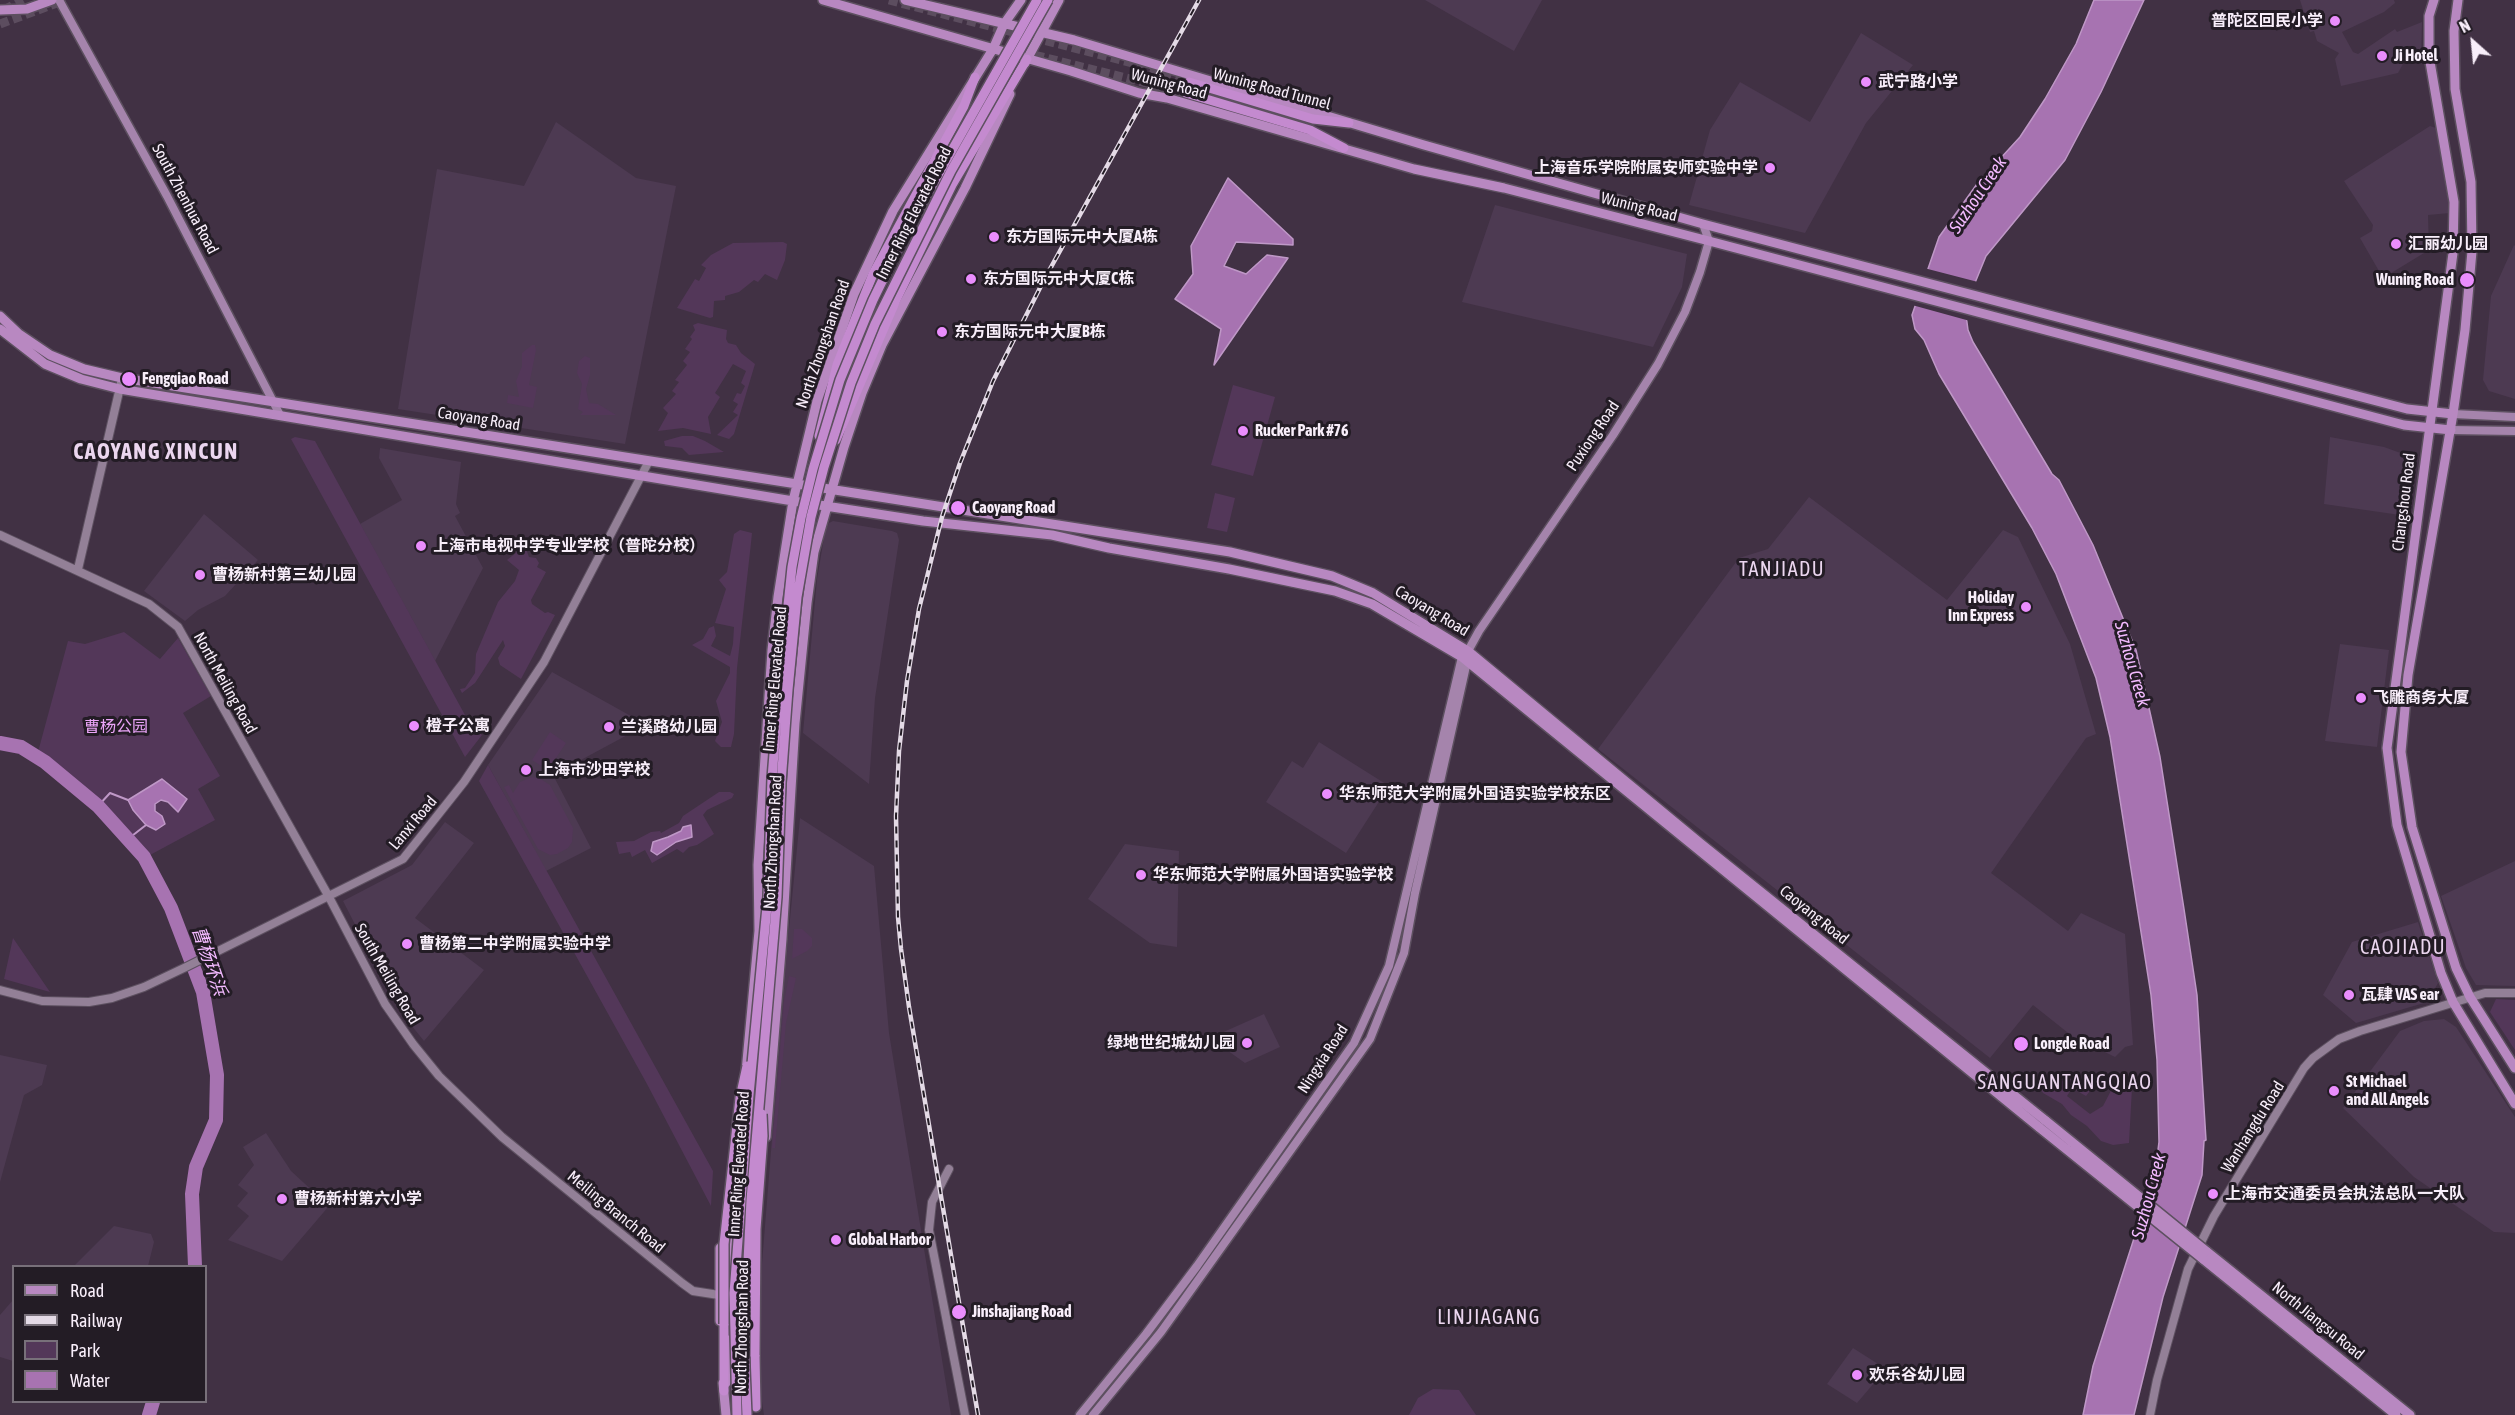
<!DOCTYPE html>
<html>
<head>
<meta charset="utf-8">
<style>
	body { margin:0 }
	#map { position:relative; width:2515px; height:1415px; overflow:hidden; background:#413144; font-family:"Asap Condensed",sans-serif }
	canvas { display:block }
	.legend { position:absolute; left:12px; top:1265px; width:195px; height:138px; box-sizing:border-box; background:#231c25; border:2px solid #78707a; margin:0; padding:8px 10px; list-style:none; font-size:18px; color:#f8eefa }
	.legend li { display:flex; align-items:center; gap:12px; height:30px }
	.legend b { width:30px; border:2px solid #78707a }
	.north { position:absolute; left:2443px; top:12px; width:60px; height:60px; -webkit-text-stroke:4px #231c25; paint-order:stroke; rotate:333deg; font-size:16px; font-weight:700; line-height:24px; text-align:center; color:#f8eefa }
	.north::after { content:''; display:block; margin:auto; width:21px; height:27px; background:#f8eefa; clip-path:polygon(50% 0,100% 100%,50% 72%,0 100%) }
</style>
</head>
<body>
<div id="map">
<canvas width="2515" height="1415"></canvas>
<ul class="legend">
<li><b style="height:8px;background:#b888c1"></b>Road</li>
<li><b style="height:8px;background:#e4dae6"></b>Railway</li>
<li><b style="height:16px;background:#533759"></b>Park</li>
<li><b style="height:16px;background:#a773b1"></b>Water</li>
</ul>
<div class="north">N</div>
</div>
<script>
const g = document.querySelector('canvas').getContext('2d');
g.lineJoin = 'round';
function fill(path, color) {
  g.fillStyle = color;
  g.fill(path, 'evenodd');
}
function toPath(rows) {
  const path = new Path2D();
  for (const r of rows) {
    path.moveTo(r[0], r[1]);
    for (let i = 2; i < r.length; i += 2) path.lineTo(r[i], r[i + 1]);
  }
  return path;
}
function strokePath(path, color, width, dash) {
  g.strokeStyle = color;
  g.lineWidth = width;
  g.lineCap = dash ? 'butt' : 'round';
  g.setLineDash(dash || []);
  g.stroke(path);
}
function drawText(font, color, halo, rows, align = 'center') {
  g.font = font + ' "Asap Condensed","Noto Sans SC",sans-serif';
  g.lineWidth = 6;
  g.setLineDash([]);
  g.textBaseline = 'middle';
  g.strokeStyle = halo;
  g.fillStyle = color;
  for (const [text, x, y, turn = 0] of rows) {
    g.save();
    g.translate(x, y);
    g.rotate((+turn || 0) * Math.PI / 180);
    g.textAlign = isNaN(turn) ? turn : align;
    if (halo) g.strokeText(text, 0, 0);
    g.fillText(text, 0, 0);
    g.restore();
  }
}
fill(toPath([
	[1425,0,1542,0,1514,51],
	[2300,0,2394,0,2395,3,2384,12,2342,32,2353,52,2358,54,2395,29,2397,32,2422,22,2421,61,2404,62,2398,73,2341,86,2335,59,2339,53,2317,41,2314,31,2310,32],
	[1861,33,1913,65,1866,123,1805,233,1689,205,1710,130,1740,82,1810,122],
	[556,122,636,178,676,186,625,444,398,409,437,169,524,186],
	[2430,126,2436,128,2450,213,2428,215,2429,250,2383,278,2360,238,2372,231,2373,225,2344,181],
	[1495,205,1687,254,1682,287,1653,347,1462,302],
	[2514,245,2515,246,2515,399,2489,391,2483,380,2491,296],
	[2330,437,2384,447,2406,455,2414,463,2407,516,2324,504],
	[380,448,461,462,456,504,460,513,455,516,483,568,435,661,360,524,402,500,379,458],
	[1809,497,1947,600,2003,530,2018,537,2070,644,2096,734,2086,738,1991,873,2068,931,2081,913,2125,934,2133,1045,2125,1047,2115,1057,2072,1036,2033,1005,1990,1058,1598,749,1739,558,1768,549],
	[204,514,258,560,225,596,198,610,185,621,144,591],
	[833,521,892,531,897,533,899,540,875,698,869,784,803,733,817,579,825,532,829,523],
	[2340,644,2389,650,2377,747,2325,741],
	[552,672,638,720,631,733,553,775,591,848,546,871,488,765],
	[1319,742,1389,786,1346,853,1266,802,1292,761,1303,768],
	[800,818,874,866,889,1033,951,1415,764,1415,759,1382,759,1301,788,939],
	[445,822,474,843,415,918,484,970,424,1041,399,1010,343,901,412,865],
	[1125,844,1179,851,1177,947,1150,943,1088,899],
	[2515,861,2515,986,2476,985,2466,968,2441,896],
	[2418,922,2438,983,2431,996,2424,1003,2356,1023,2323,995,2352,942],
	[1264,1014,1280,1047,1245,1063,1210,1038],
	[2444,1019,2456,1027,2515,1117,2515,1233,2494,1232,2414,1177,2343,1108,2400,1031,2424,1021],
	[0,1055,47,1065,42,1085,24,1095,0,1182],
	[266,1133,291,1171,329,1206,282,1261,228,1240,249,1216,237,1206,248,1193,238,1185,254,1165,243,1147],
	[114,1226,151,1234,154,1242,148,1266,74,1266],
	[13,1300,13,1361,0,1357,0,1315],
	[1853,1348,1886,1369,1857,1403,1827,1384]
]), '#4d3a52');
fill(toPath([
	[783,242,787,244,785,260,777,280,765,274,758,282,754,280,739,292,725,296,725,300,714,301,713,317,710,318,677,308,695,279,699,281,706,268,701,265,711,255,733,243],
	[698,323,727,330,726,339,728,343,736,345,741,353,755,364,734,434,729,439,717,435,738,415,733,412,738,404,733,401,737,393,741,394,745,386,741,383,746,371,733,364,715,393,720,397,708,417,711,434,683,428,658,431,668,413,663,408,676,394,672,391,679,382,675,380,687,365,683,361,690,352,685,349,692,339,690,337,695,330,693,325],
	[532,345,535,345,536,350,529,385,537,387,533,408,507,403,508,395,519,397,516,381,522,366,522,353],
	[585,356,590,358,590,375,586,389,589,403,598,404,616,415,580,415,583,412,578,409,582,384,577,373,579,361],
	[1233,385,1275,397,1253,476,1211,465],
	[682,436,693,436,705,441,724,452,689,455,682,448,665,446,664,441],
	[295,437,315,441,471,726,482,735,465,757,291,439],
	[1215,493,1235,498,1227,532,1207,528],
	[740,530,752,533,751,543,737,668,734,734,731,747,721,747,715,741,722,722,716,701,730,673,730,667,692,645,703,639,709,628,714,626,716,636,711,646,730,656,733,644,734,627,715,623,726,589,719,580,727,572,734,534],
	[526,549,529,557,536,558,539,563,537,567,546,572,531,600,532,604,545,613,548,612,555,615,521,679,500,665,498,658,505,646,503,640,475,683,462,693,460,689,465,688,475,673,476,654,498,602,515,581,519,570,507,560,517,552],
	[124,632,160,659,178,638,211,696,183,713,220,776,198,789,215,820,150,855,86,791,38,752,68,641,85,644],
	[550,732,566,743,548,770,532,760],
	[488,765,713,1171,711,1206,647,1084,479,781],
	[532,777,539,778,550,785,573,828,572,842,568,848,557,854,550,855,538,849,504,787,509,785,513,793,520,782],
	[719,792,730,792,734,794,732,798,707,810,703,815,714,834,697,845,689,847,683,853,677,849,652,863,645,850,632,857,630,852,619,854,616,842,634,841,651,832,660,831,661,833,679,823,683,816],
	[794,929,802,929,812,938,812,946,807,951,792,959],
	[13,938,50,992,4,979],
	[789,976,796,978,786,1023,775,1148,772,1148,784,1002],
	[2496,999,2515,1000,2515,1050,2490,1012],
	[2084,1076,2092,1081,2093,1087,2086,1096,2072,1088,2067,1096,2090,1114,2103,1106,2115,1083,2122,1079,2130,1082,2132,1088,2129,1143,2113,1145,2101,1141,2087,1126,2071,1115,2062,1104,2043,1093,2041,1089,2044,1085],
	[1433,1389,1459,1390,1476,1415,1409,1415,1418,1398]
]), '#533759');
const water = toPath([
	[2094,0,2144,0,2101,92,2065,160,1986,256,1970,295,1966,315,1968,330,1973,342,2052,474,2059,480,2093,545,2136,650,2160,757,2184,909,2197,995,2206,1140,2204,1141,2202,1175,2163,1297,2134,1415,2083,1415,2093,1366,2155,1173,2159,1142,2157,1060,2151,995,2110,737,2096,678,2056,574,2032,528,1939,374,1924,340,1915,329,1912,315,1939,237,1977,184,2020,137,2045,99,2076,44,2094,0],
	[1228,178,1293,239,1293,245,1236,242,1224,266,1246,274,1267,255,1288,258,1214,365,1221,329,1175,299,1193,274,1191,246,1228,178],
	[162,779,187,799,178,812,168,802,161,800,155,804,155,811,162,816,165,824,156,830,146,825,133,810,128,800,162,779],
	[691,825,692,837,676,842,657,855,651,851,653,842,668,837,681,831,683,827,691,825]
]);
fill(water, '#a773b1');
strokePath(water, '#bf98c7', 1.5);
fill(toPath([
	[1924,268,1978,282,1970,307,1970,321,1912,305]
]), '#413144');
strokePath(toPath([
	[98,806,110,793,128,800],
	[128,839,146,825]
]), '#bf98c7', 2);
strokePath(toPath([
	[0,743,21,747,45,762,98,806,144,857,171,908,203,992,217,1075,216,1120,196,1167,192,1194,195,1266],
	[149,1415,153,1402]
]), '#a773b1', 14);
strokePath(toPath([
	[889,0,1152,68,1189,82],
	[4,10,23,0],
	[0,24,65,0],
	[1022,52,1186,93]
]), '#5c4d5f', 9, [9, 4.5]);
const tertiary = toPath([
	[0,535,149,604,178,627,329,897,385,1004,413,1044,439,1076,502,1137,682,1283,693,1291,719,1295],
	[78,569,121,383],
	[0,990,42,1001,89,1002,112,998,144,987,186,967,403,859,464,782,544,662,649,461],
	[949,1169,932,1202,929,1230,965,1415],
	[2150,1415,2157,1380,2188,1269,2214,1216,2304,1068,2313,1058,2339,1039,2360,1031,2485,993,2515,993]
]);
const secondary = toPath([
	[59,0,167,196,280,415],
	[2453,414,2515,417],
	[2451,430,2515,431],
	[1080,1415,1146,1334,1197,1266,1354,1043,1389,966,1462,657,1468,651,1479,631,1613,435,1658,364,1685,312,1700,272,1709,241,1703,224],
	[1093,1415,1161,1332,1370,1039,1404,953,1415,893,1468,657]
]);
const primary = toPath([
	[823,0,1071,71,1139,93,1167,98,1414,169,1504,188,1709,241,2404,425,2451,430],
	[905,0,1074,40,1424,145,1703,224,2407,409,2453,414],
	[2434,0,2429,16,2429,56,2454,202,2453,253,2387,748,2397,825,2441,973,2453,1002,2515,1104],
	[2458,0,2454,31,2455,89,2471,182,2472,251,2465,330,2453,414,2408,675,2401,752,2412,827,2456,968,2470,997,2515,1068],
	[0,10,27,9,52,0],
	[1025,63,1059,0],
	[0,316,19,334,50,355,84,369,122,378,1230,552,1332,576,1373,593,1468,651,1700,843,2046,1121],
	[0,329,45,364,81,379,120,389,793,501,923,521,1052,535,1109,548,1229,569,1335,591,1372,604,1462,657,2040,1128],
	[746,1072,759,931,758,865,772,650,778,597,793,501,817,401,854,294,893,211,993,49,1004,24,1021,0],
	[766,1137,782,939,795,723,807,603,814,552,844,447,862,393,882,345,965,188,1010,94],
	[720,1248,720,1321],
	[2206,1251,2410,1415],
	[2203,1259,2396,1415],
	[728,1299,738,1154],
	[723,1383,726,1415],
	[726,1383,729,1370,728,1340]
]);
const trunk = toPath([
	[1189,82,1313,119,1349,123],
	[1186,93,1310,130,1344,148],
	[819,436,837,365,873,274,964,106,975,77],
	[836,440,896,300,952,185,1027,59],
	[724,1324,724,1391],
	[755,1355,756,1407]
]);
strokePath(tertiary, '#5d5060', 10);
strokePath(secondary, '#5d5060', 11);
strokePath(primary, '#5d5060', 12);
strokePath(trunk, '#5d5060', 12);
strokePath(tertiary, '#938097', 8);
strokePath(secondary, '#a584ac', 8);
strokePath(primary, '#b888c1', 9);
strokePath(trunk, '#c48acf', 9);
const rail = toPath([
	[978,1415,909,1007,901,949,898,917,896,816,899,751,907,681,919,609,942,517,960,463,993,381,1045,278,1199,0]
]);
strokePath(rail, '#e4dae6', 4.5);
strokePath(rail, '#231c25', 2, [7]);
const primaryBridge = toPath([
	[2046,1121,2206,1251],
	[2040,1128,2203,1259]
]);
const trunkBridge = toPath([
	[724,1324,724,1244,740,1098,747,1066],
	[755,1355,756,1229,763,1136,762,1114],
	[737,1415,734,1293,749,1095,768,896,772,778,779,692,792,567,801,518,813,469,840,380,873,300,908,228,1037,0],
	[747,1415,744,1343,751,1200,777,897,781,783,788,690,797,597,811,517,824,467,851,383,875,324,951,171,1048,0]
]);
strokePath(primaryBridge, '#5d5060', 12, []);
strokePath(trunkBridge, '#5d5060', 12, []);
strokePath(primaryBridge, '#b888c1', 9);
strokePath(trunkBridge, '#c48acf', 9);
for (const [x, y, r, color] of [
	[2335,21,6,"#ea8dfd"],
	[2382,56,6,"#ea8dfd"],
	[1866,82,6,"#ea8dfd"],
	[1770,168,6,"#ea8dfd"],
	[994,237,6,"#ea8dfd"],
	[2396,244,6,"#ea8dfd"],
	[971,279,6,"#ea8dfd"],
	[2467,280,8,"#ea8dfd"],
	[942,332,6,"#ea8dfd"],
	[129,379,8,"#ea8dfd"],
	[1243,431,6,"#ea8dfd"],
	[958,508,8,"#ea8dfd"],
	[421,546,6,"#ea8dfd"],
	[200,575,6,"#ea8dfd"],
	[2026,607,6,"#ea8dfd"],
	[2361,698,6,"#ea8dfd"],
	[414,726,6,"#ea8dfd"],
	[609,727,6,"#ea8dfd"],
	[526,770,6,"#ea8dfd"],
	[1327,794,6,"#ea8dfd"],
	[1141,875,6,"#ea8dfd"],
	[407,944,6,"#ea8dfd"],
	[2349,995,6,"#ea8dfd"],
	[1247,1043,6,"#ea8dfd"],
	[2021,1044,8,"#ea8dfd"],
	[2334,1091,6,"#ea8dfd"],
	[2213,1194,6,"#ea8dfd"],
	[282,1199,6,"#ea8dfd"],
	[836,1240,6,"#ea8dfd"],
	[959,1312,8,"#ea8dfd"],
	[1857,1375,6,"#ea8dfd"]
]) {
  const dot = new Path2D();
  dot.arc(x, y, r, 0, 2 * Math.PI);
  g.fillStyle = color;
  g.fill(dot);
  strokePath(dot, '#231c25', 2);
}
drawText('bold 16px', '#f8eefa', '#231c25', [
	["普陀区回民小学",2323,21,"right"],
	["Ji Hotel",2394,56],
	["武宁路小学",1878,82],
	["上海音乐学院附属安师实验中学",1758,168,"right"],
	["东方国际元中大厦A栋",1006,237],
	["汇丽幼儿园",2408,244],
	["东方国际元中大厦C栋",983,279],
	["Wuning Road",2454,280,"right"],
	["东方国际元中大厦B栋",954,332],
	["Fengqiao Road",142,379],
	["Rucker Park #76",1255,431],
	["Caoyang Road",972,508],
	["上海市电视中学专业学校（普陀分校）",433,546],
	["曹杨新村第三幼儿园",212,575],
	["Holiday",2014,598,"right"],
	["Inn Express",2014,616,"right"],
	["飞雕商务大厦",2373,698],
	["橙子公寓",426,726],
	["兰溪路幼儿园",621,727],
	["上海市沙田学校",538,770],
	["华东师范大学附属外国语实验学校东区",1339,794],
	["华东师范大学附属外国语实验学校",1153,875],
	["曹杨第二中学附属实验中学",419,944],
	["瓦肆 VAS ear",2361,995],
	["绿地世纪城幼儿园",1235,1043,"right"],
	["Longde Road",2034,1044],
	["St Michael",2346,1082],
	["and All Angels",2346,1100],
	["上海市交通委员会执法总队一大队",2225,1194],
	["曹杨新村第六小学",294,1199],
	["Global Harbor",848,1240],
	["Jinshajiang Road",972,1312],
	["欢乐谷幼儿园",1869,1375]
], 'left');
drawText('16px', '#f8eefa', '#231c25', [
	["Wuning Road",1169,84,15],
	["Wuning Road Tunnel",1272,89,15],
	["South Zhenhua Road",185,199,62],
	["Wuning Road",1639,207,14],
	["Inner Ring Elevated Road",914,213,-63],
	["North Zhongshan Road",823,344,-71],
	["Caoyang Road",479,419,9],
	["Puxiong Road",1593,436,-56],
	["Changshou Road",2404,502,-83],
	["Caoyang Road",1432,611,31],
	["Inner Ring Elevated Road",775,679,-85],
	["North Meiling Road",225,683,61],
	["Lanxi Road",413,823,-50],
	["North Zhongshan Road",773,842,-87],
	["Caoyang Road",1814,915,39],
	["South Meiling Road",387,974,60],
	["Ningxia Road",1323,1059,-57],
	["Wanhangdu Road",2253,1127,-58],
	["Inner Ring Elevated Road",739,1164,-86],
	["Meiling Branch Road",616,1212,39],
	["North Jiangsu Road",2318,1321,39],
	["North Zhongshan Road",742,1327,-89]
]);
drawText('16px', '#eba5f9', '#231c25', [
	["曹杨公园",116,727]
]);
drawText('italic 18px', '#f3baff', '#231c25', [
	["Suzhou Creek",1978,195,-56],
	["Suzhou Creek",2132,664,74],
	["曹杨环浜",209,961,71],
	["Suzhou Creek",2149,1196,-75]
]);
g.letterSpacing = '1.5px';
drawText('20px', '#ebd6ef', '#231c25', [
	["TANJIADU",1782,570],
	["CAOJIADU",2403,948],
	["SANGUANTANGQIAO",2065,1083],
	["LINJIAGANG",1489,1318]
]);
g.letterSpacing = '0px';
g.letterSpacing = '1.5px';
drawText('bold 22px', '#ebd6ef', '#231c25', [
	["CAOYANG XINCUN",156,452]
]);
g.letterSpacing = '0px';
</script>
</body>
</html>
